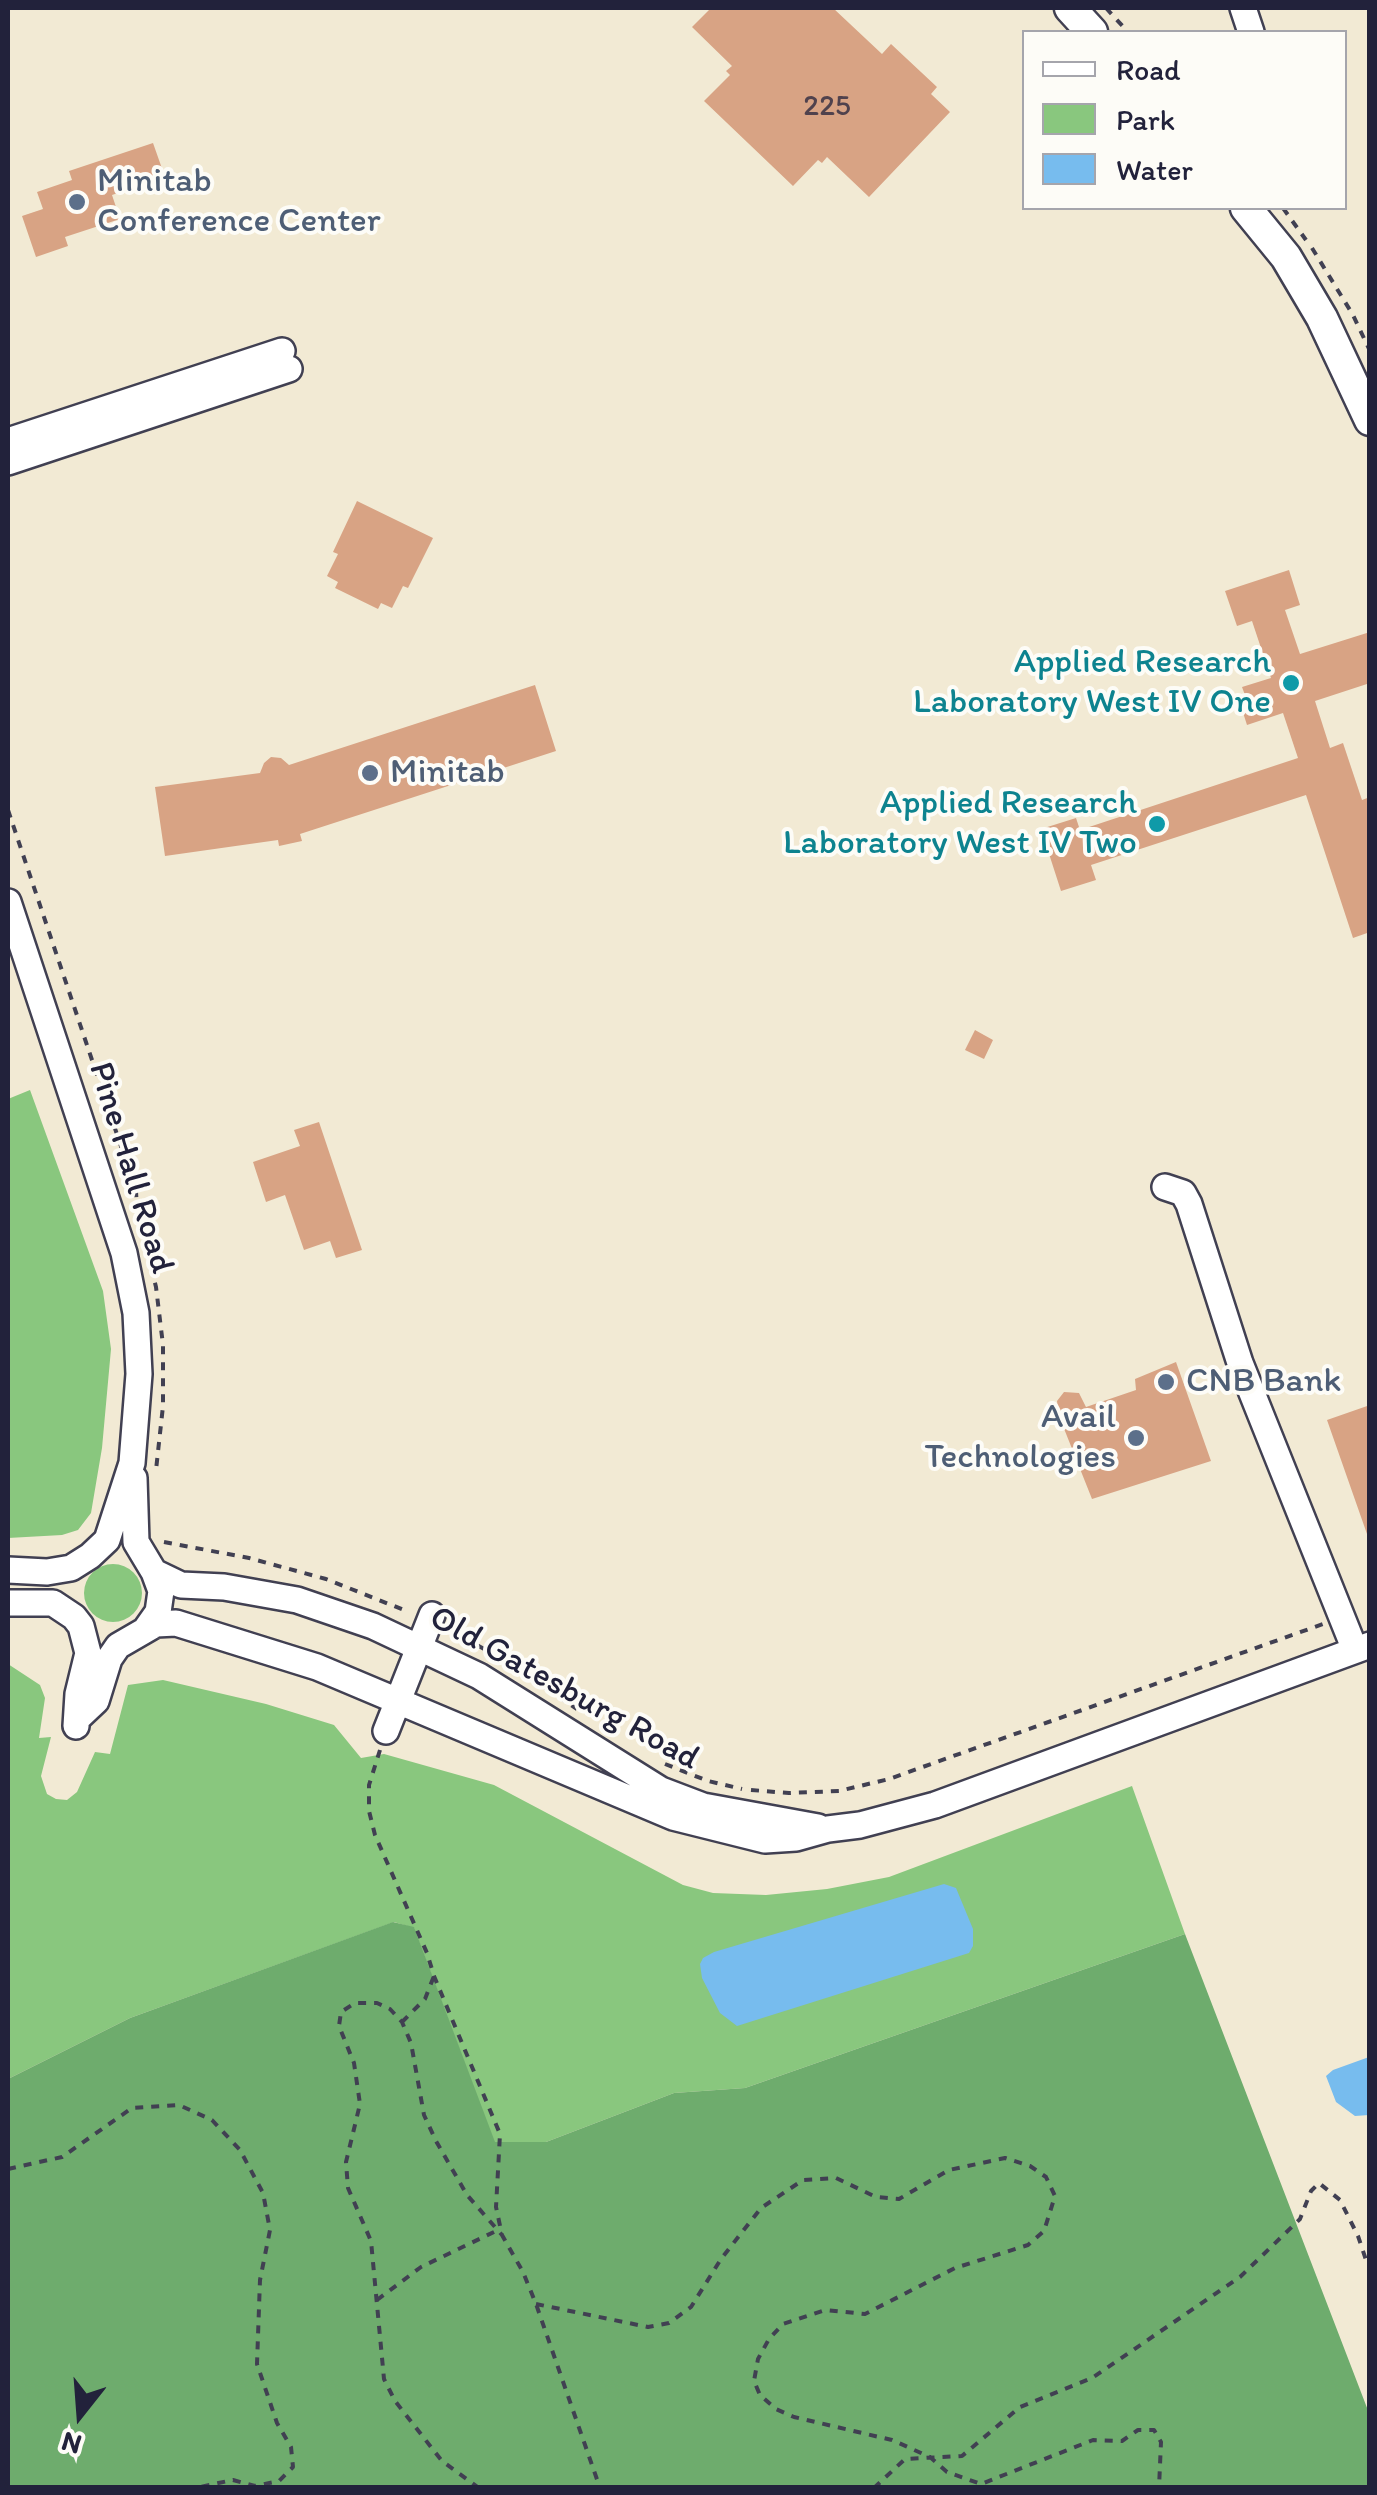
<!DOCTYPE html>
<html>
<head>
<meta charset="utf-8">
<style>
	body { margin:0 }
	#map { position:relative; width:1377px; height:2495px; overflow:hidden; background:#f2ead4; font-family:Itim,sans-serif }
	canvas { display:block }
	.frame { position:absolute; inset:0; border:10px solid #22223b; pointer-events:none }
	.legend { position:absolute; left:1022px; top:30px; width:325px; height:180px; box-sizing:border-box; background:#fdfcf7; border:2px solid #a5a5ac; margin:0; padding:12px 18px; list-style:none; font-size:30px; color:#22223b }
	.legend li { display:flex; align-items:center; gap:20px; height:50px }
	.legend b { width:50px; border:2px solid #a5a5ac }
	.north { position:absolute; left:30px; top:2365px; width:100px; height:100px; -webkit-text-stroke:8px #fdfcf7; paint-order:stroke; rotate:197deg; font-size:28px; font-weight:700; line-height:40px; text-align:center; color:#22223b }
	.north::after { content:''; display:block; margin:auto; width:35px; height:45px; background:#22223b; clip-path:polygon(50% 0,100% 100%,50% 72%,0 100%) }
</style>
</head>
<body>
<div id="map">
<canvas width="1377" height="2495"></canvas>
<div class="frame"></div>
<ul class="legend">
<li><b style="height:12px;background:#fff"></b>Road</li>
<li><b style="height:28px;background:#89c77e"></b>Park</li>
<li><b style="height:28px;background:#77bcee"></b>Water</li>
</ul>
<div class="north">N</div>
</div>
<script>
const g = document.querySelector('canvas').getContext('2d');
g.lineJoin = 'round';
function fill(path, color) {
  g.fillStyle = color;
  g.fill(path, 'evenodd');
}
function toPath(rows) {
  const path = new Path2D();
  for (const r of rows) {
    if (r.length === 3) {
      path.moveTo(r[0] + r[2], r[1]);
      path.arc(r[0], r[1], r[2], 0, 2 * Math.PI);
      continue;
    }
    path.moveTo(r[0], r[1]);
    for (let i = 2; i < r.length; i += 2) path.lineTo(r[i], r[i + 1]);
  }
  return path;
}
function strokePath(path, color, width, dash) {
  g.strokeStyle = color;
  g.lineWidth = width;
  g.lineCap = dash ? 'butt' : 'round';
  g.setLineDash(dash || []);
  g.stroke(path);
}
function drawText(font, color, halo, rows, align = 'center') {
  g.font = font + ' Itim,sans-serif';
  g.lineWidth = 8;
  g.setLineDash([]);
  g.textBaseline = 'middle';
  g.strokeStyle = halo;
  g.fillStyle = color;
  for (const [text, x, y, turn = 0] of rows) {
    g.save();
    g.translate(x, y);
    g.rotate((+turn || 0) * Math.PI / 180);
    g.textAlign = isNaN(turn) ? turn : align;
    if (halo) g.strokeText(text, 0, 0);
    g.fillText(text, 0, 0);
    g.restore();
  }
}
fill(toPath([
	[30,1090,103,1291,111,1349,102,1448,91,1513,78,1530,62,1535,8,1538,8,1099],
	[113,1593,29],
	[8,1664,40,1685,45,1698,39,1738,51,1737,41,1776,47,1794,56,1799,67,1800,77,1792,95,1752,110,1754,128,1685,163,1680,266,1704,334,1725,361,1758,384,1754,494,1785,683,1885,713,1893,766,1895,827,1889,889,1877,1132,1786,1185,1934,745,2088,674,2093,546,2142,494,2142,414,1928,394,1922,130,2018,8,2079]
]), '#89c77e');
fill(toPath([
	[393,1922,414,1927,495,2142,546,2142,674,2093,745,2088,1185,1934,1369,2413,1369,2487,8,2487,8,2079,130,2018]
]), '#6eac6d');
fill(toPath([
	[944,1884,956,1888,973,1929,973,1946,969,1953,737,2026,720,2013,702,1978,700,1964,703,1958,714,1952],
	[1369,2057,1369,2115,1355,2116,1336,2102,1326,2076,1333,2070]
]), '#77bcee');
fill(toPath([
	[711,8,833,8,882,54,891,44,937,87,931,94,950,112,869,197,827,157,822,163,818,160,793,186,704,101,730,75,726,71,732,66,692,27],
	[153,143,165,177,112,195,120,219,65,237,68,246,36,257,22,216,43,209,37,192,72,180,69,171],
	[357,501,433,538,408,588,403,586,392,608,381,603,378,609,335,588,338,582,327,576,338,554,333,552],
	[1289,570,1300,605,1285,610,1300,654,1370,632,1370,683,1315,701,1330,748,1343,743,1362,800,1370,797,1370,932,1353,938,1306,795,1091,865,1096,880,1061,891,1041,829,1076,818,1080,830,1298,758,1283,713,1247,725,1238,697,1245,695,1242,687,1271,678,1252,621,1237,626,1225,591],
	[535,685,556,751,300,834,302,841,279,846,278,840,165,856,155,787,260,773,264,763,271,757,281,758,289,765],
	[975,1030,993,1040,984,1059,965,1050],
	[319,1122,362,1250,336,1258,330,1241,304,1250,285,1195,266,1202,253,1162,300,1146,294,1130],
	[1176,1362,1211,1461,1092,1499,1059,1416,1057,1401,1064,1392,1079,1393,1086,1407,1136,1390,1135,1379],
	[1370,1405,1370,1533,1367,1534,1327,1420]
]), '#d8a384');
const minor = toPath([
	[1243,8,1251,32],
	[8,441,282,351],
	[8,462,289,369],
	[8,902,124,1253,136,1313,139,1374,132,1463,107,1540,90,1556,71,1568,47,1572,8,1570],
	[1165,1187,1183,1193,1189,1204,1240,1363,1355,1650],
	[134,1478,136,1542,154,1572,161,1591,158,1612,146,1629],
	[154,1572,181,1585,224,1587,297,1600,373,1626,479,1676,661,1790,703,1806,818,1827],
	[8,1603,53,1603,74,1617,81,1626,88,1653,78,1694,76,1726],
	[79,1717,96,1701,109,1659,118,1646,156,1624,176,1623,317,1667,673,1817,765,1840,796,1838,828,1829,860,1825,935,1805,1370,1645],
	[386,1731,432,1615]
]);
const major = toPath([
	[1070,8,1092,32],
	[1246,208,1286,257,1322,318,1370,420]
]);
strokePath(minor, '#414052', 30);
strokePath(major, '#414052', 35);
strokePath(toPath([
	[1106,8,1128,32],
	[1283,208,1306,240],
	[1312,248,1353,315,1370,351],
	[8,810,136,1191,137,1211,156,1287,163,1345,163,1406,156,1470],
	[164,1542,249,1558,326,1579,409,1612],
	[449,1630,501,1658,577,1709],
	[380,1750,369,1785,369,1811,375,1835,427,1953,434,1976,500,2134,496,2207,502,2235,523,2272,536,2304,600,2488],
	[665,1764,708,1781,742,1789],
	[751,1790,789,1793,839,1791,889,1779,1323,1624],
	[402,2022,425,1999,434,1976],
	[8,2169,62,2157,132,2108,179,2105,212,2120,240,2150,263,2193,270,2230,260,2280,257,2364,277,2423,291,2447,293,2467,279,2481,255,2486,233,2480,195,2488],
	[377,2300,421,2267,496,2231],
	[536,2304,648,2327,669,2323,691,2307,721,2259,761,2208,803,2180,836,2178,876,2197,899,2199,949,2170,1005,2158,1030,2166,1046,2177,1055,2196,1044,2231,1028,2245,955,2268,865,2314,825,2310,783,2324,769,2339,758,2359,754,2381,760,2395,776,2409,794,2417,892,2440,930,2457,947,2472,981,2484,1093,2440,1122,2441,1138,2430,1154,2430,1161,2442,1159,2488],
	[479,2488,442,2461,395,2401,384,2379,371,2241,348,2188,346,2162,360,2104,354,2063,339,2026,341,2012,355,2003,377,2003,390,2009,402,2022,411,2043,424,2115,436,2141,467,2195,502,2235],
	[874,2488,905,2459,962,2456,1020,2407,1092,2378,1240,2277,1300,2219,1311,2191,1319,2183,1340,2200,1358,2236,1368,2266]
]), '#414052', 4, [8, 8]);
strokePath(minor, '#fff', 25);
strokePath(major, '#fff', 30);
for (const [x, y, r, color] of [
	[77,202,10,"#5c6f8a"],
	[1291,683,10,"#0f9aa8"],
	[370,773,10,"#5c6f8a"],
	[1157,824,10,"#0f9aa8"],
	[1166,1382,10,"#5c6f8a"],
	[1136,1438,10,"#5c6f8a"]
]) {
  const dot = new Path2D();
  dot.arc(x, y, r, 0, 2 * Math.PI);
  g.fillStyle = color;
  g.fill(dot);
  strokePath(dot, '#fdfcf7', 4);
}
drawText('30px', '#50424d', null, [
	["225",827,107]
]);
drawText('35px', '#4e5e75', '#fdfcf7', [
	["Minitab",97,182],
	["Conference Center",97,222],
	["Minitab",390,773],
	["CNB Bank",1186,1382],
	["Avail",1116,1418,"right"],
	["Technologies",1116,1458,"right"]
], 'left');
drawText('35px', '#0d838f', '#fdfcf7', [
	["Applied Research",1271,663],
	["Laboratory West IV One",1271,703],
	["Applied Research",1137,804],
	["Laboratory West IV Two",1137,844]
], 'right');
drawText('35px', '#22223b', '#fdfcf7', [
	["Pine Hall Road",130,1168,73],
	["Old Gatesburg Road",564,1689,29]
]);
</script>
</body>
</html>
